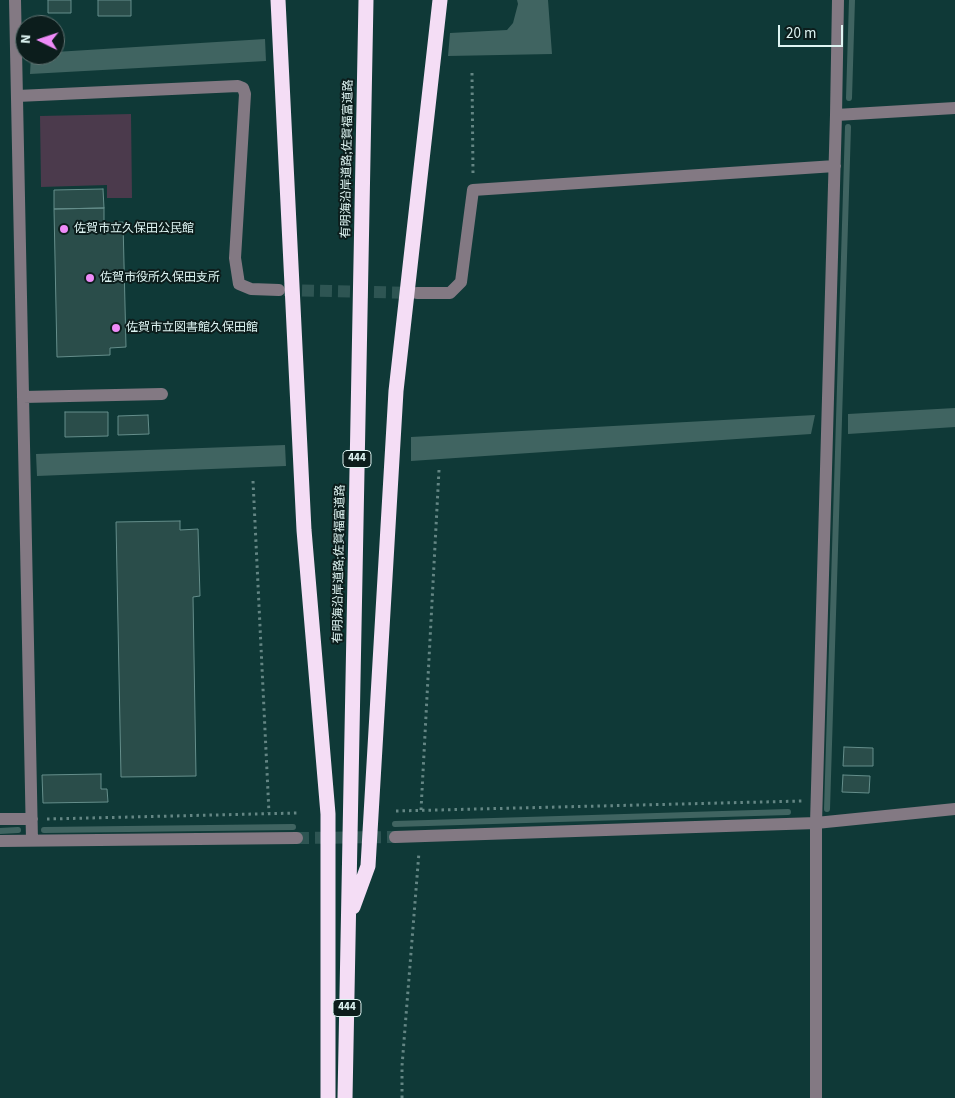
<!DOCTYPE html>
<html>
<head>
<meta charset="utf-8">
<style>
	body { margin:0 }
	#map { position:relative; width:955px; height:1098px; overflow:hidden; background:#0f3937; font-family:"Source Sans 3",sans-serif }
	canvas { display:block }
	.north { position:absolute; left:15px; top:15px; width:50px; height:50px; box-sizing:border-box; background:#0c1d1c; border:1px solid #607372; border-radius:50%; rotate:274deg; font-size:14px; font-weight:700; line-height:20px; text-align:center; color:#def4f2 }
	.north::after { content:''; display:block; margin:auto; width:18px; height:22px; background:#ee8bf8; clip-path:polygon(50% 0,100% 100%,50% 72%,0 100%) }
	.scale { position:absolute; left:778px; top:25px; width:65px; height:22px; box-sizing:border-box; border:2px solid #def4f2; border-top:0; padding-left:6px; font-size:15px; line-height:18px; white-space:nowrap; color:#def4f2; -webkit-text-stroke:4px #0c1d1c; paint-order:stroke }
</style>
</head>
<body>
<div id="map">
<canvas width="955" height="1098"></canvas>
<div class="north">N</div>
<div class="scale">20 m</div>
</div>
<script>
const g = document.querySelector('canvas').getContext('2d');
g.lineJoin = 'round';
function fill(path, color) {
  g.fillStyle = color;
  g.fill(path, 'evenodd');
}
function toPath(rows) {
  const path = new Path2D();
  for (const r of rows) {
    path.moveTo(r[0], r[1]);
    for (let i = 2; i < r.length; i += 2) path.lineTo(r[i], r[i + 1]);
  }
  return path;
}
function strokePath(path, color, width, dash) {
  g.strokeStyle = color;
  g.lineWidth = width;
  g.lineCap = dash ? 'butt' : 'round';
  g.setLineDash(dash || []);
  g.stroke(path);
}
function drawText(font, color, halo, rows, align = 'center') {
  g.font = font + ' "Source Sans 3","Noto Sans JP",sans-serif';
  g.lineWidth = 4;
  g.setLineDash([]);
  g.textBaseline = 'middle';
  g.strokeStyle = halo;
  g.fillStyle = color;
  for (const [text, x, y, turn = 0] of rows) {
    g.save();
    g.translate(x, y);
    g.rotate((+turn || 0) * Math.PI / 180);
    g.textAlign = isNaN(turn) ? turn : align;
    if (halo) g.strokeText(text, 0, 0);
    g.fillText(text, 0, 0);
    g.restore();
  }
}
fill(toPath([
	[131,114,132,198,107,198,107,185,41,187,40,116]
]), '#4b3a4c');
fill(toPath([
	[517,0,548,0,552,54,448,56,450,33,507,30,513,23,518,4],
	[265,39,266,61,30,74,31,55,55,55,55,52],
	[955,408,955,427,848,434,848,414],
	[815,415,811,434,411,461,411,437],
	[285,445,286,466,37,476,36,454]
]), '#406461');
strokePath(toPath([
	[849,98,852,0],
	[827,809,848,127],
	[395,824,788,812],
	[44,830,293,827],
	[0,831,18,830]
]), '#406461', 6);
const building = toPath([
	[48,0,71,0,71,13,48,13,48,0],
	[98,0,131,0,131,16,98,16,98,0],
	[103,189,104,208,54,209,54,190,103,189],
	[104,208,104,223,123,222,126,347,110,348,110,355,57,357,54,209,104,208],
	[65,412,108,412,108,436,65,437,65,412],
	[148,415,149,434,118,435,118,416,148,415],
	[180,521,180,530,198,529,200,596,193,597,196,776,121,777,116,522,180,521],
	[844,747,873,748,873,766,843,766,844,747],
	[101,774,101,789,107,789,108,802,43,803,42,775,101,774],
	[843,775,870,776,869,793,842,792,843,775]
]);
fill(building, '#2a4d4a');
strokePath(building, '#658e8b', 1);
strokePath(toPath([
	[284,290,417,293],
	[297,838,395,837]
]), '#2e5553', 12, [12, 6]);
strokePath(toPath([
	[472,73,473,174],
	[253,481,269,813],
	[421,810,439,470],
	[396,811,802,801],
	[47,819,297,813],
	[402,1098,402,1066,419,852]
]), '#648684', 3, [2.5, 4]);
strokePath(toPath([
	[15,0,32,840],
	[17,96,238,86,243,88,245,94,235,258,239,284,251,289,279,290],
	[836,115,955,108],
	[417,293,450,293,461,282,473,190,835,166],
	[23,397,162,394],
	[0,819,32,819],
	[395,837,816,823,955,809],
	[0,841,297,838],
	[816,1098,816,823,836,115,838,0]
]), '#837983', 12);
strokePath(toPath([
	[278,0,304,530,328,814,328,1098],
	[353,907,368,866,396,391,440,0],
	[345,1098,366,0]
]), '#f4ddf5', 15);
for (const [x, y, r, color] of [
	[64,229,5,"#ee8bf8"],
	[90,278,5,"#ee8bf8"],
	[116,328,5,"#ee8bf8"]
]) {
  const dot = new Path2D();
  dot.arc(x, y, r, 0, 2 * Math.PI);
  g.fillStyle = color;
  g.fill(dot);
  strokePath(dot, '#0c1d1c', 2);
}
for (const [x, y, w] of [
	[357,459,28],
	[347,1008,28]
]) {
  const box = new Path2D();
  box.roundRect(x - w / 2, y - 8.5, w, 17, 4);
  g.fillStyle = '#0c1d1c';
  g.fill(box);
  strokePath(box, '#def4f2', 1);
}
drawText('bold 11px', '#def4f2', null, [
	["444",357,459],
	["444",347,1008]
]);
drawText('12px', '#def4f2', '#0c1d1c', [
	["有明海沿岸道路;佐賀福富道路",348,159,-89],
	["有明海沿岸道路;佐賀福富道路",340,564,-89]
]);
drawText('12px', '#def4f2', '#0c1d1c', [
	["佐賀市立久保田公民館",74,229],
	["佐賀市役所久保田支所",100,278],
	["佐賀市立図書館久保田館",126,328]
], 'left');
</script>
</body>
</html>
